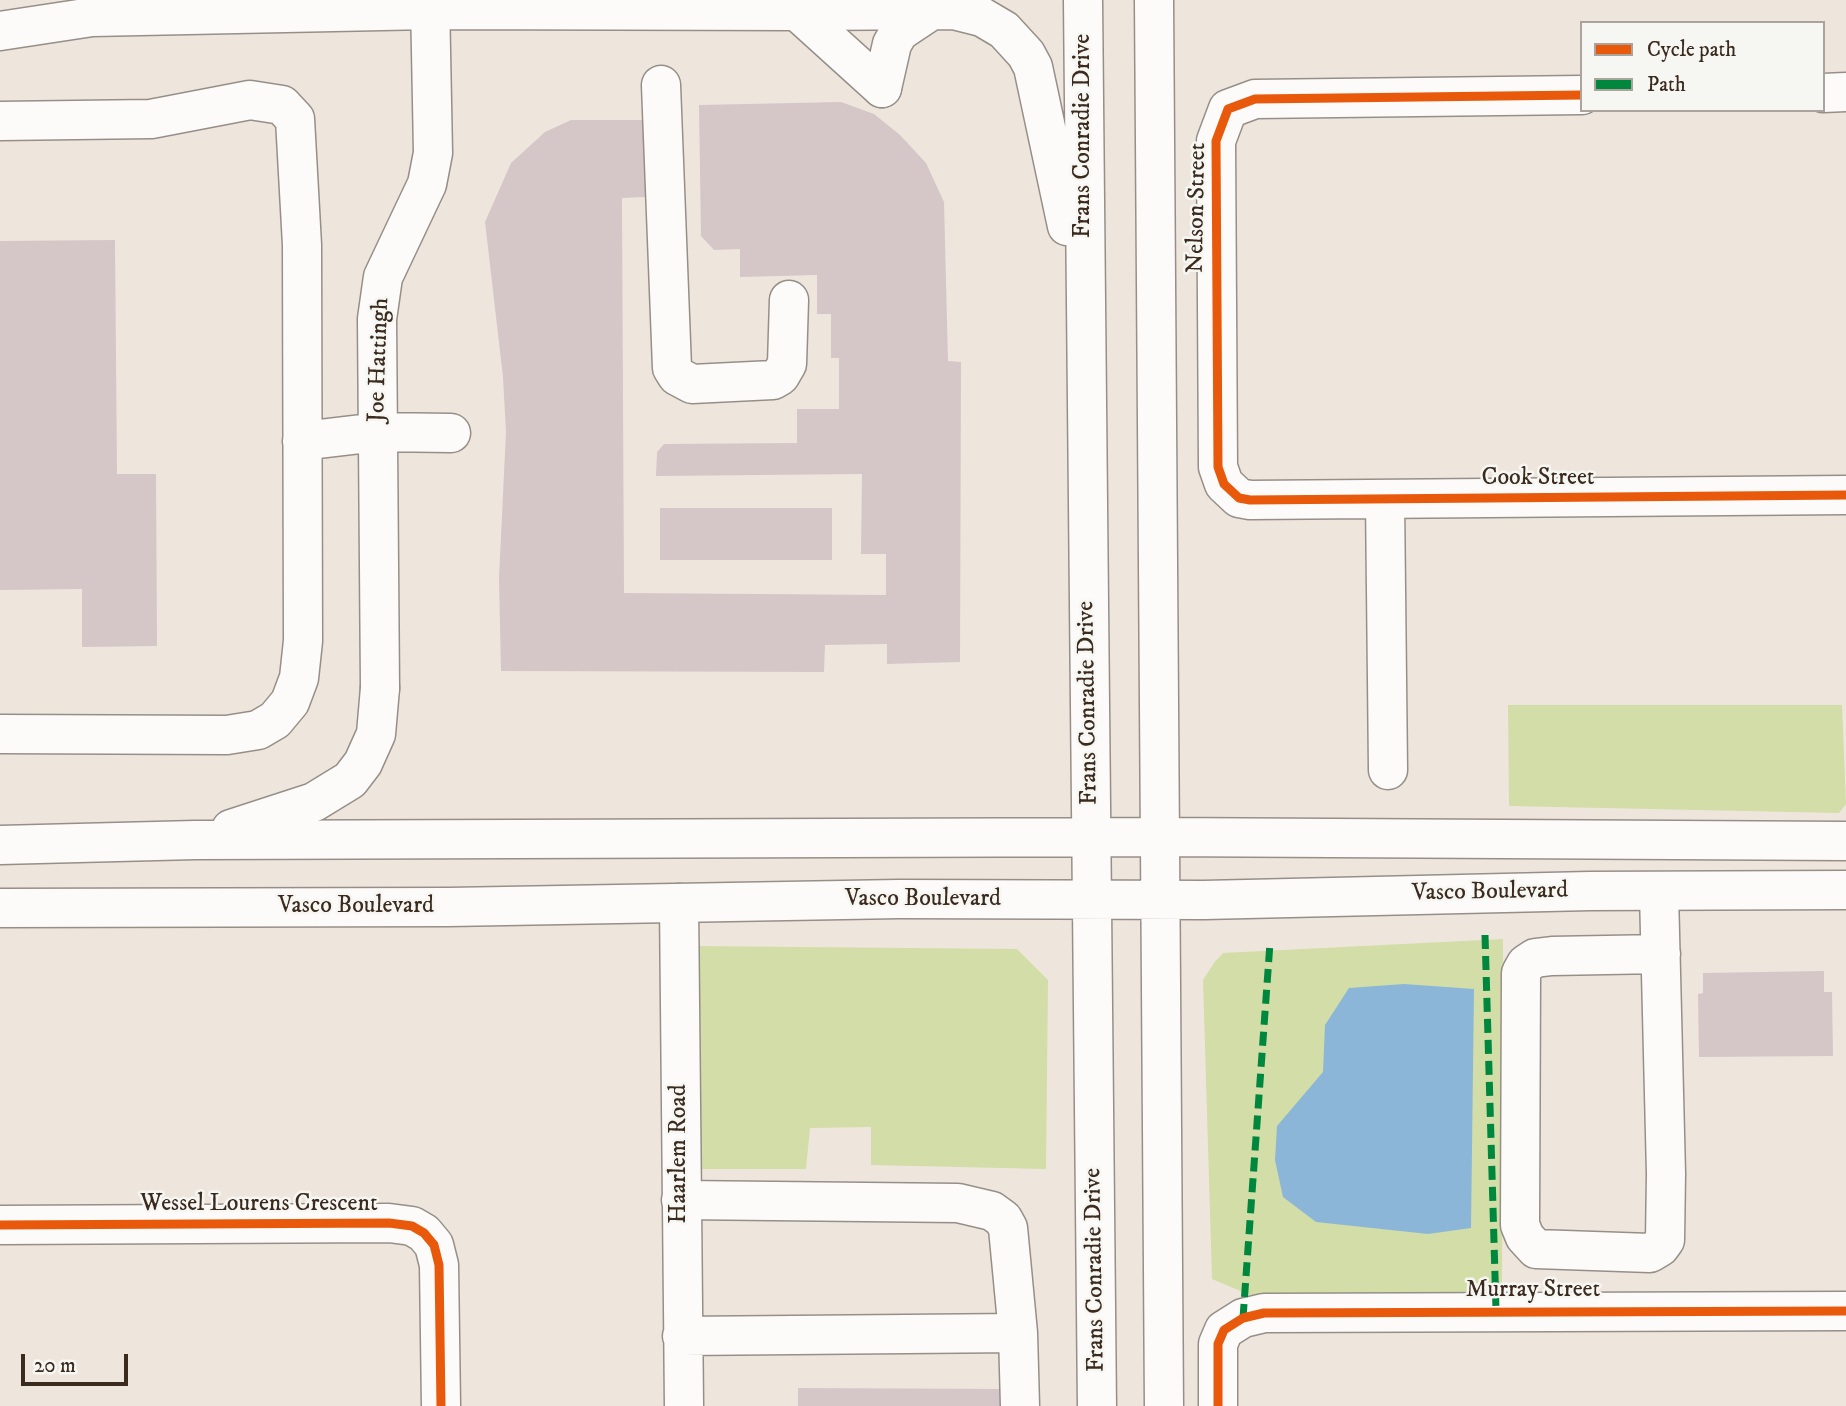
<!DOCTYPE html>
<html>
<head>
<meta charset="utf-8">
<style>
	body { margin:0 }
	#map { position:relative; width:1846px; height:1406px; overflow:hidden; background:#eee6dd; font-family:"IM FELL DW Pica",serif }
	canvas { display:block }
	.legend { position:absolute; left:1580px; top:21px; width:245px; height:91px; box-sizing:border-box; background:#f6f6f2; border:2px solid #aba49d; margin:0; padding:9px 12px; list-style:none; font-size:21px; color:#3b2a1e }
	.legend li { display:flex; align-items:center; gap:14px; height:35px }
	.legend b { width:35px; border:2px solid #aba49d }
	.scale { position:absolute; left:21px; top:1354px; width:107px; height:32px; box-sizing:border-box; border:4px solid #3b2a1e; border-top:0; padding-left:9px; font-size:21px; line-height:24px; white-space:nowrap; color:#3b2a1e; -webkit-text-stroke:5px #f6f6f2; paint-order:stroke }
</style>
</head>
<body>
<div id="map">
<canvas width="1846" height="1406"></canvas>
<ul class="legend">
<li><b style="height:9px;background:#e8590c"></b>Cycle path</li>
<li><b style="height:9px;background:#00873e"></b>Path</li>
</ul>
<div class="scale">20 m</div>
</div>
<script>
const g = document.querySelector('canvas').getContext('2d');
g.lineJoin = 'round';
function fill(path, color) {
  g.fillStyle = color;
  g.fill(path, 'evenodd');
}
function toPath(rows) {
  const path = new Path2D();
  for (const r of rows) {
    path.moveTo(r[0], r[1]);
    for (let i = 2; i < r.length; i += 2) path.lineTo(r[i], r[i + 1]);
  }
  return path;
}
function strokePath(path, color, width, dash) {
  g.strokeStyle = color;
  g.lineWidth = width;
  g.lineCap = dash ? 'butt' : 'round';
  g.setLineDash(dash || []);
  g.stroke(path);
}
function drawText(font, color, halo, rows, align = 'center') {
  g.font = font + ' "IM FELL DW Pica",serif';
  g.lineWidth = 5;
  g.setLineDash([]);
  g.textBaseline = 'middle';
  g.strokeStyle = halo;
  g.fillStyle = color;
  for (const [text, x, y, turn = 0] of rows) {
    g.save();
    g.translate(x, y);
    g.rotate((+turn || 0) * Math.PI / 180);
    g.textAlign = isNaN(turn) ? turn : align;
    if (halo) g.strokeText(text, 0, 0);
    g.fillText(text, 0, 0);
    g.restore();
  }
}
fill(toPath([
	[1508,705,1842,705,1846,804,1839,813,1509,806],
	[1503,939,1502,1294,1257,1298,1212,1279,1203,980,1214,963,1223,953],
	[692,946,1017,949,1048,980,1046,1169,871,1165,871,1127,810,1128,806,1169,687,1169]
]), '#d2dda7');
fill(toPath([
	[1404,984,1474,989,1471,1228,1428,1234,1316,1222,1283,1197,1275,1160,1277,1126,1323,1072,1325,1025,1349,988]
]), '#8cb6d7');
fill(toPath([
	[841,102,874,114,900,135,926,163,944,202,948,361,961,362,960,662,887,664,887,644,825,645,824,672,501,671,499,578,506,432,503,377,485,222,511,163,545,132,571,120,645,120,645,197,622,198,624,593,886,595,886,554,861,554,862,474,656,476,657,452,664,444,797,443,797,409,839,409,839,358,831,358,831,314,817,314,817,275,740,277,740,249,714,250,701,236,699,105],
	[115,240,117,474,156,474,157,646,82,647,82,589,0,590,0,241],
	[660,508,832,508,832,560,660,560],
	[1824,971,1824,992,1832,992,1833,1056,1699,1057,1698,994,1703,993,1703,973],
	[798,1388,1008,1389,1008,1406,798,1406]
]), '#d5c6c8');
const minor = toPath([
	[0,31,92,17,430,10,797,11,882,88],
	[661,85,672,368,677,376,692,384,773,380,780,376,787,364,789,300],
	[1823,93,1846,92],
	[1582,95,1255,99,1228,109,1216,141,1218,467,1224,484,1239,498,1250,500,1846,495],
	[0,121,151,119,250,100,282,105,295,119,302,245,303,641,299,678,290,702,275,720,258,730,227,735,0,734],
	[302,441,378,432,451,433],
	[1385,499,1388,770],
	[380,688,377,319,383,277,427,184,433,153,430,0],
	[1659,893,1666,1174,1665,1240,1660,1247,1650,1253,1536,1249,1525,1237,1520,1225,1521,973,1526,964,1535,958,1552,956,1661,954],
	[679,903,684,1406],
	[681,1200,958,1203,992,1211,1003,1219,1008,1228,1018,1333,682,1336],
	[0,1225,389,1223,412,1226,424,1233,434,1245,439,1265,441,1406],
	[1018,1333,1020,1406],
	[1218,1406,1218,1344,1224,1330,1243,1318,1264,1313,1846,1311]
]);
const major = toPath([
	[1083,0,1097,1406],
	[1154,0,1164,1406],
	[797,11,954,10,982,17,1004,30,1026,54,1033,67,1067,226],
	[882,88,892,44,899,32,932,10],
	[231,829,314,802,350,780,363,763,376,734,380,688],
	[0,845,195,840,1160,837,1846,841],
	[0,908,449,907,899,899,1204,900,1590,891,1846,890]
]);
strokePath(minor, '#968f88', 41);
strokePath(major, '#968f88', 41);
strokePath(minor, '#fcfbfa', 38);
strokePath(major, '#fcfbfa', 38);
strokePath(toPath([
	[1485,935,1496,1310],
	[1243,1318,1270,943]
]), '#00873e', 7, [14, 7]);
strokePath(toPath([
	[1582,95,1255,99,1228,109,1216,141,1218,467,1224,484,1239,498,1250,500,1846,495],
	[0,1225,389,1223,412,1226,424,1233,434,1245,439,1265,441,1406],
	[1218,1406,1218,1344,1224,1330,1243,1318,1264,1313,1846,1311]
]), '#e8590c', 9);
drawText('24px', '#3b2a1e', '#f6f6f2', [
	["Frans Conradie Drive",1084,136,-90],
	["Nelson Street",1198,208,-89],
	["Joe Hattingh",380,360,-88],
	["Cook Street",1538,479],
	["Frans Conradie Drive",1089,703,-91],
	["Vasco Boulevard",1490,893,-1],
	["Vasco Boulevard",923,900],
	["Vasco Boulevard",356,907],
	["Haarlem Road",680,1154,-90],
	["Wessel Lourens Crescent",259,1205],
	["Frans Conradie Drive",1096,1270,-91],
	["Murray Street",1533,1291]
]);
</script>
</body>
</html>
